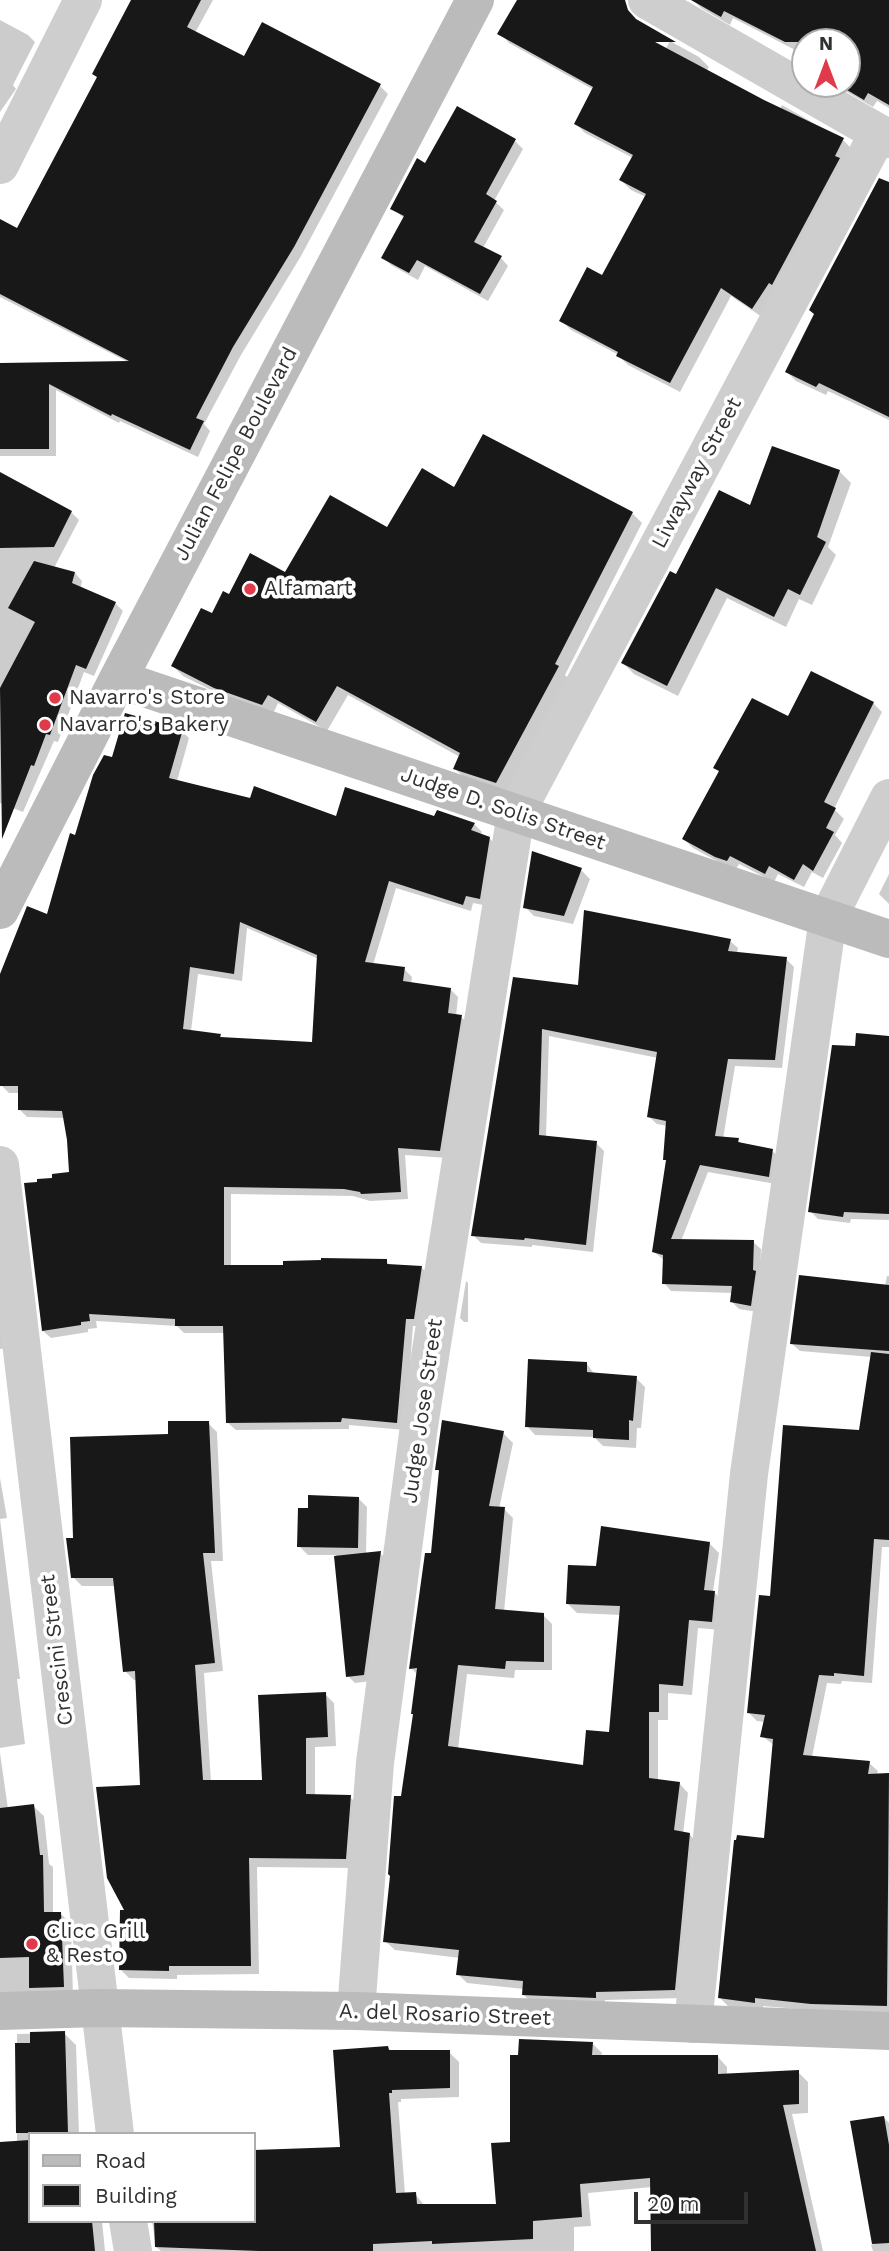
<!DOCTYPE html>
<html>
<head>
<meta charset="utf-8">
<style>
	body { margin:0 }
	#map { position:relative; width:889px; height:2251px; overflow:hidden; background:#fff; font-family:"Work Sans",sans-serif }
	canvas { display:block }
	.legend { position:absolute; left:28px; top:2132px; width:228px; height:91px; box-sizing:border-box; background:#fff; border:2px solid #adadad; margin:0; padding:9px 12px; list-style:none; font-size:21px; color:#313131 }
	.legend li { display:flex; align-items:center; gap:14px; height:35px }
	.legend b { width:35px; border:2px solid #adadad }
	.north { position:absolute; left:791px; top:28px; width:70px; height:70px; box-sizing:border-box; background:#fff; border:2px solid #adadad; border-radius:50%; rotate:0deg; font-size:19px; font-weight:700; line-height:28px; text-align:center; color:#313131 }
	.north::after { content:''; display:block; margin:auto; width:24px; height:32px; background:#e13a4a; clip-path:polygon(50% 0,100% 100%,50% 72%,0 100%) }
	.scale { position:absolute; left:634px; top:2192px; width:114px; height:32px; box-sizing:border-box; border:4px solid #313131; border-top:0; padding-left:9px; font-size:21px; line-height:24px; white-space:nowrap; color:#313131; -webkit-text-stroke:5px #fff; paint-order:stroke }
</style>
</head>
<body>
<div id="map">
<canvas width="889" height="2251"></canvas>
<ul class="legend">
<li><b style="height:9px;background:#bbb"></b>Road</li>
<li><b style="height:19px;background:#181818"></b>Building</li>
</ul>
<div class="north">N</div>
<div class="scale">20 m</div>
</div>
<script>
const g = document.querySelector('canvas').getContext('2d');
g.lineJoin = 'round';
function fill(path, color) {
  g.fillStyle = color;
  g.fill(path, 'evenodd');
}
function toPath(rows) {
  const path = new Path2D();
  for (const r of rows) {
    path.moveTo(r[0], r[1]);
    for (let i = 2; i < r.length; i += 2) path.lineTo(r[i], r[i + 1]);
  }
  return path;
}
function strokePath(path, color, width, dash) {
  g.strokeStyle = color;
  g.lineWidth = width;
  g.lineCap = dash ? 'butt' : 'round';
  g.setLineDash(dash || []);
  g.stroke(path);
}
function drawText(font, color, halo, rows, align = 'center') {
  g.font = font + ' "Work Sans",sans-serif';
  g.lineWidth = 7;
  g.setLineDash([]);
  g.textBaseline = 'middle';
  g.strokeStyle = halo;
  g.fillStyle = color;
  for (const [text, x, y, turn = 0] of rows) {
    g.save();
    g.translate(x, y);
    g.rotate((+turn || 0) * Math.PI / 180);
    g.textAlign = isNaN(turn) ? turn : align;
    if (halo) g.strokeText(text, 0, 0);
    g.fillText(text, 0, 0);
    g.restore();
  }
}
fill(toPath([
	[133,0,213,0,195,33,245,58,380,86,388,94,301,256,241,355,204,424,210,431,198,457,120,421,119,423,56,390,56,456,0,456,0,365,128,362,0,297,0,225,17,230,98,78],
	[519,0,581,0,666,48,670,41,699,57,709,67,706,72,780,109,782,105,843,140,852,149,762,317,731,296,680,392,628,365,617,354,571,330,561,320,603,278,646,197,631,190,621,180,633,158,585,133,576,124,594,90,509,43,500,33],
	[693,0,889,0,889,108,877,101,873,107,833,84,847,84,847,42,805,42,805,55,733,18,730,25,701,8],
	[0,20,28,35,35,42,13,85,16,89,0,112],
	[457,109,515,141,523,149,494,201,504,210,483,248,501,258,508,266,488,301,425,266,418,280,391,265,383,257,405,219,392,208,426,165],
	[889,184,889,420,828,391,826,395,796,381,787,372],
	[839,471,851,483,828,547,836,555,812,605,799,599,786,627,727,598,678,696,634,674,623,663,677,576,751,507],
	[0,474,71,512,79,520,54,568,75,573,82,581,80,589,115,603,123,611,94,676,84,672,58,742,54,741,23,812,0,803],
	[455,490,632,513,642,523,565,675,568,678,507,793,466,779,455,769,460,757,348,695,327,731,278,703,273,714,227,698,183,676,173,666,230,596,387,530],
	[873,703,882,712,834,809,844,819,835,835,842,843,823,878,812,872,804,887,778,874,774,882,739,864,736,869,726,866,693,848,684,839,720,773,715,767,789,718],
	[182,731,189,738,177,781,337,818,435,818,438,812,474,824,482,832,480,835,489,838,497,846,488,906,473,903,471,911,396,888,373,965,404,969,412,977,411,984,450,989,458,997,456,1016,461,1017,469,1024,448,1158,405,1155,408,1199,370,1201,353,1196,231,1194,231,1267,386,1261,391,1266,421,1267,429,1275,421,1326,413,1326,405,1430,349,1425,349,1429,236,1430,228,1423,225,1333,184,1333,177,1326,96,1321,97,1328,88,1329,88,1332,51,1338,43,1331,39,1184,71,1174,65,1118,27,1117,19,1109,20,1093,9,1093,1,1085,0,979,49,916,76,837,113,760],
	[247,928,319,959,313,1044,223,1039,220,1035,191,1031,198,974,242,981],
	[581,870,590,879,573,924,534,916,525,907],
	[889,874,889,904,879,894],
	[730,941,738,948,737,954,786,959,794,967,782,1068,735,1066,723,1139,738,1140,743,1145,772,1151,780,1158,776,1184,708,1172,681,1241,753,1242,761,1249,758,1312,739,1309,731,1301,733,1293,671,1291,664,1283,664,1260,654,1252,668,1162,665,1159,668,1126,657,1124,649,1117,658,1058,549,1036,546,1138,596,1143,604,1151,593,1252,532,1245,532,1247,481,1243,473,1235,514,979,579,987],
	[889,1038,889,1220,851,1219,850,1223,818,1219,810,1211,856,1048],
	[887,1276,889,1276,889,1547,882,1547,872,1683,842,1681,841,1684,827,1683,812,1757,869,1763,878,1771,877,1775,889,1776,889,2013,821,2011,763,2006,763,2011,728,2006,719,1997,766,1840,774,1745,762,1736,765,1722,757,1721,748,1712,771,1597,861,1432,872,1357,800,1351,791,1343,885,1286],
	[466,1281,468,1283,468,1322,464,1322,460,1318],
	[0,1285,8,1348,0,1349],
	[587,1364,595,1375,636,1378,645,1387,641,1428,637,1428,636,1448,603,1446,594,1437,535,1435,527,1426],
	[208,1423,217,1432,223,1561,211,1561,223,1671,204,1673,211,1782,264,1782,325,1694,334,1703,336,1746,315,1747,315,1796,350,1797,359,1806,354,1868,257,1867,259,1974,177,1975,177,1979,129,1978,120,1969,142,1787,137,1680,134,1680,125,1671,116,1586,82,1586,73,1577,75,1540,170,1436],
	[503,1433,513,1443,499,1509,504,1509,513,1518,504,1612,543,1615,552,1624,552,1670,515,1670,514,1678,467,1674,458,1749,585,1767,611,1733,621,1615,577,1613,567,1603,597,1568,710,1544,719,1553,713,1591,724,1602,721,1630,698,1628,692,1695,668,1693,668,1720,658,1720,658,1781,679,1783,688,1793,683,1834,690,1835,699,1844,683,1998,605,2000,604,2007,533,2004,524,1995,524,1989,467,1983,458,1974,460,1958,395,1950,385,1941,415,1715,418,1675,411,1668,432,1555,440,1472,437,1469],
	[0,1478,7,1518,0,1519,20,1679,17,1679,25,1744,0,1748],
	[358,1498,367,1507,366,1554,380,1553,387,1560,371,1681,355,1683,348,1676,336,1555,308,1555,299,1546],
	[0,1753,8,1809,33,1806,44,1816,49,1864,53,1867,53,1914,61,1914,71,1924,73,1997,0,2002],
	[64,2033,76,2045,79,2134,30,2134,30,2221,102,2221,105,2251,0,2251,0,2143,17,2143,17,2034],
	[592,2043,602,2053,601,2057,718,2057,727,2067,727,2075,798,2072,808,2082,808,2113,792,2114,823,2251,661,2251,652,2187,588,2193,591,2226,574,2227,574,2251,161,2251,156,2247,152,2221,254,2221,254,2152,342,2149,388,2048,392,2052,449,2052,459,2062,459,2097,401,2099,401,2102,398,2102,405,2194,415,2194,425,2206,498,2206,511,2143],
	[884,2117,889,2123,889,2251,873,2251,871,2245,874,2244,852,2123]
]), '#0003');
fill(toPath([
	[131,0,201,0,187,27,244,56,262,22,381,84,294,247,233,347,196,418,204,421,190,450,112,414,111,416,49,384,49,449,0,449,0,363,129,361,0,294,0,219,17,228,97,77,92,74],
	[517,0,625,0,628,10,636,19,676,42,655,42,764,100,844,138,835,156,840,158,772,285,769,283,752,309,721,288,670,383,616,356,618,352,559,321,587,267,602,275,646,194,619,180,633,155,574,124,593,87,497,34],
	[691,0,889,0,889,105,868,93,864,100,847,90,847,42,785,42,724,11,721,17],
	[457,106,516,139,486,194,497,201,474,242,502,256,480,294,417,260,409,273,381,258,404,216,390,209,417,158,425,163],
	[879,178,889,182,889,417,819,383,816,387,785,372,814,314,809,310],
	[483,434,633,512,555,664,559,666,496,783,453,769,460,753,337,686,316,722,268,695,262,705,214,688,171,666,201,608,212,613,223,591,229,594,250,553,285,572,330,495,387,527,422,468,454,487],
	[772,446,840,470,817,537,826,542,800,595,788,589,774,617,716,588,667,686,621,663,670,571,676,574,719,490,750,505],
	[0,472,72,511,54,547,0,548],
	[34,561,75,572,72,583,116,602,86,669,76,665,50,735,46,734,34,766,31,765,2,839,0,688,35,622,8,608],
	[811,671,874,702,824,802,836,808,826,828,834,832,813,871,803,864,794,880,769,866,765,874,730,856,727,861,715,857,682,839,719,771,713,768,752,698,788,716],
	[125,713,183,729,169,778,250,798,254,786,336,816,345,787,434,816,437,810,475,823,471,830,490,837,480,899,466,896,463,905,389,881,365,962,405,967,403,981,451,988,448,1013,462,1015,440,1151,398,1148,401,1192,361,1194,360,1192,344,1189,224,1187,224,1265,283,1265,283,1261,321,1260,321,1258,387,1259,387,1264,422,1266,414,1319,406,1319,397,1423,342,1418,341,1422,226,1423,223,1326,175,1326,175,1319,89,1314,90,1321,81,1322,81,1325,42,1331,24,1183,37,1182,37,1179,52,1178,52,1174,69,1172,67,1140,62,1111,18,1110,18,1086,0,1086,0,974,27,906,47,914,70,833,75,835,93,775,104,755,112,757],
	[240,922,317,955,312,1042,220,1037,221,1034,183,1029,190,967,234,974],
	[532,851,582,868,564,916,523,908],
	[584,910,731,939,728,951,787,957,775,1060,728,1059,715,1136,739,1138,738,1142,773,1149,769,1177,700,1165,671,1239,754,1240,753,1270,756,1271,751,1306,730,1302,732,1286,662,1284,663,1255,652,1252,666,1160,663,1160,666,1121,647,1117,657,1052,542,1029,539,1135,597,1141,586,1245,525,1238,524,1240,471,1236,513,977,578,985],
	[856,1033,889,1036,889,1214,844,1212,843,1217,808,1212,832,1045,855,1046],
	[799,1275,889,1285,889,1351,790,1344],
	[871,1352,889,1354,889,1540,874,1539,864,1676,834,1673,834,1676,819,1675,803,1755,870,1761,868,1774,889,1773,887,2006,811,2004,755,1998,755,2003,718,1998,734,1840,736,1840,737,1835,764,1838,773,1739,760,1737,765,1715,747,1713,759,1595,770,1596,783,1425,859,1430],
	[528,1359,587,1362,587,1372,637,1376,633,1421,629,1420,629,1440,593,1438,593,1430,525,1427],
	[442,1420,504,1431,489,1506,505,1507,495,1609,544,1613,544,1662,506,1661,505,1669,458,1665,448,1746,583,1765,586,1730,609,1732,620,1606,566,1604,568,1565,596,1566,601,1526,710,1542,704,1590,715,1591,712,1622,689,1620,683,1686,659,1684,659,1712,649,1712,649,1778,680,1782,674,1830,690,1833,675,1990,596,1992,596,1998,522,1995,523,1981,456,1975,459,1950,383,1942,390,1876,388,1874,394,1796,401,1796,413,1714,411,1714,417,1668,409,1669,425,1553,431,1553,439,1470,435,1470],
	[168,1421,209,1421,215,1553,203,1553,215,1663,195,1665,203,1780,262,1780,258,1695,326,1692,328,1737,306,1738,306,1794,351,1795,346,1859,249,1858,251,1966,169,1966,169,1971,119,1970,120,1910,124,1910,107,1878,96,1787,140,1785,135,1671,123,1672,113,1578,71,1578,66,1538,73,1538,70,1437,168,1434],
	[308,1495,359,1497,358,1548,297,1547,298,1508,308,1508],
	[381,1551,364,1675,346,1677,334,1556],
	[34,1804,40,1855,43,1855,44,1912,61,1912,64,1987,29,1988,29,1957,0,1958,0,1808],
	[65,2031,68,2133,16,2133,15,2043,30,2043,30,2032],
	[519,2039,593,2042,592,2055,718,2055,718,2074,799,2070,799,2104,783,2105,816,2251,651,2251,650,2178,580,2184,582,2217,533,2221,533,2239,432,2244,432,2241,373,2244,373,2251,259,2251,155,2247,154,2221,254,2221,254,2150,340,2147,333,2050,388,2046,389,2050,450,2050,450,2088,392,2090,392,2093,389,2093,396,2193,416,2192,417,2204,496,2204,491,2143,510,2142,510,2055,518,2055],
	[884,2116,889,2145,889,2243,872,2244,850,2121],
	[30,2140,30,2221,92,2221,95,2251,0,2251,0,2142]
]), '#181818');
strokePath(toPath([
	[647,0,889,139],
	[0,165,83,0],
	[0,1165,115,2134],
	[356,2011,375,1763,419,1426,516,813,878,134],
	[693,2024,749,1474,828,918,889,798],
	[128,2221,133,2251]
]), '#cecece', 38);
strokePath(toPath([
	[118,679,889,939],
	[0,910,118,679,475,0],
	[0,2011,99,2008,356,2011,889,2031]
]), '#bbb', 38);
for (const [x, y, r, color] of [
	[250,589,7,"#e13a4a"],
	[55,698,7,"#e13a4a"],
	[45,725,7,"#e13a4a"],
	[32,1944,7,"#e13a4a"]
]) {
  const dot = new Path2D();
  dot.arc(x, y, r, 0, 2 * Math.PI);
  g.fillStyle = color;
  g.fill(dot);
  strokePath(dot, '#fff', 2.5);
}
drawText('21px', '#313131', '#fff', [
	["Julian Felipe Boulevard",236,454,-62],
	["Liwayway Street",697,473,-62],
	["Judge D. Solis Street",503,809,19],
	["Judge Jose Street",423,1411,-82],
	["Crescini Street",57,1650,-97],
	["A. del Rosario Street",445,2015,2]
]);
drawText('21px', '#313131', '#fff', [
	["Alfamart",264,589],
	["Navarro's Store",69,698],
	["Navarro's Bakery",59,725],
	["Clicc Grill",46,1932],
	["& Resto",46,1956]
], 'left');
</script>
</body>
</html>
